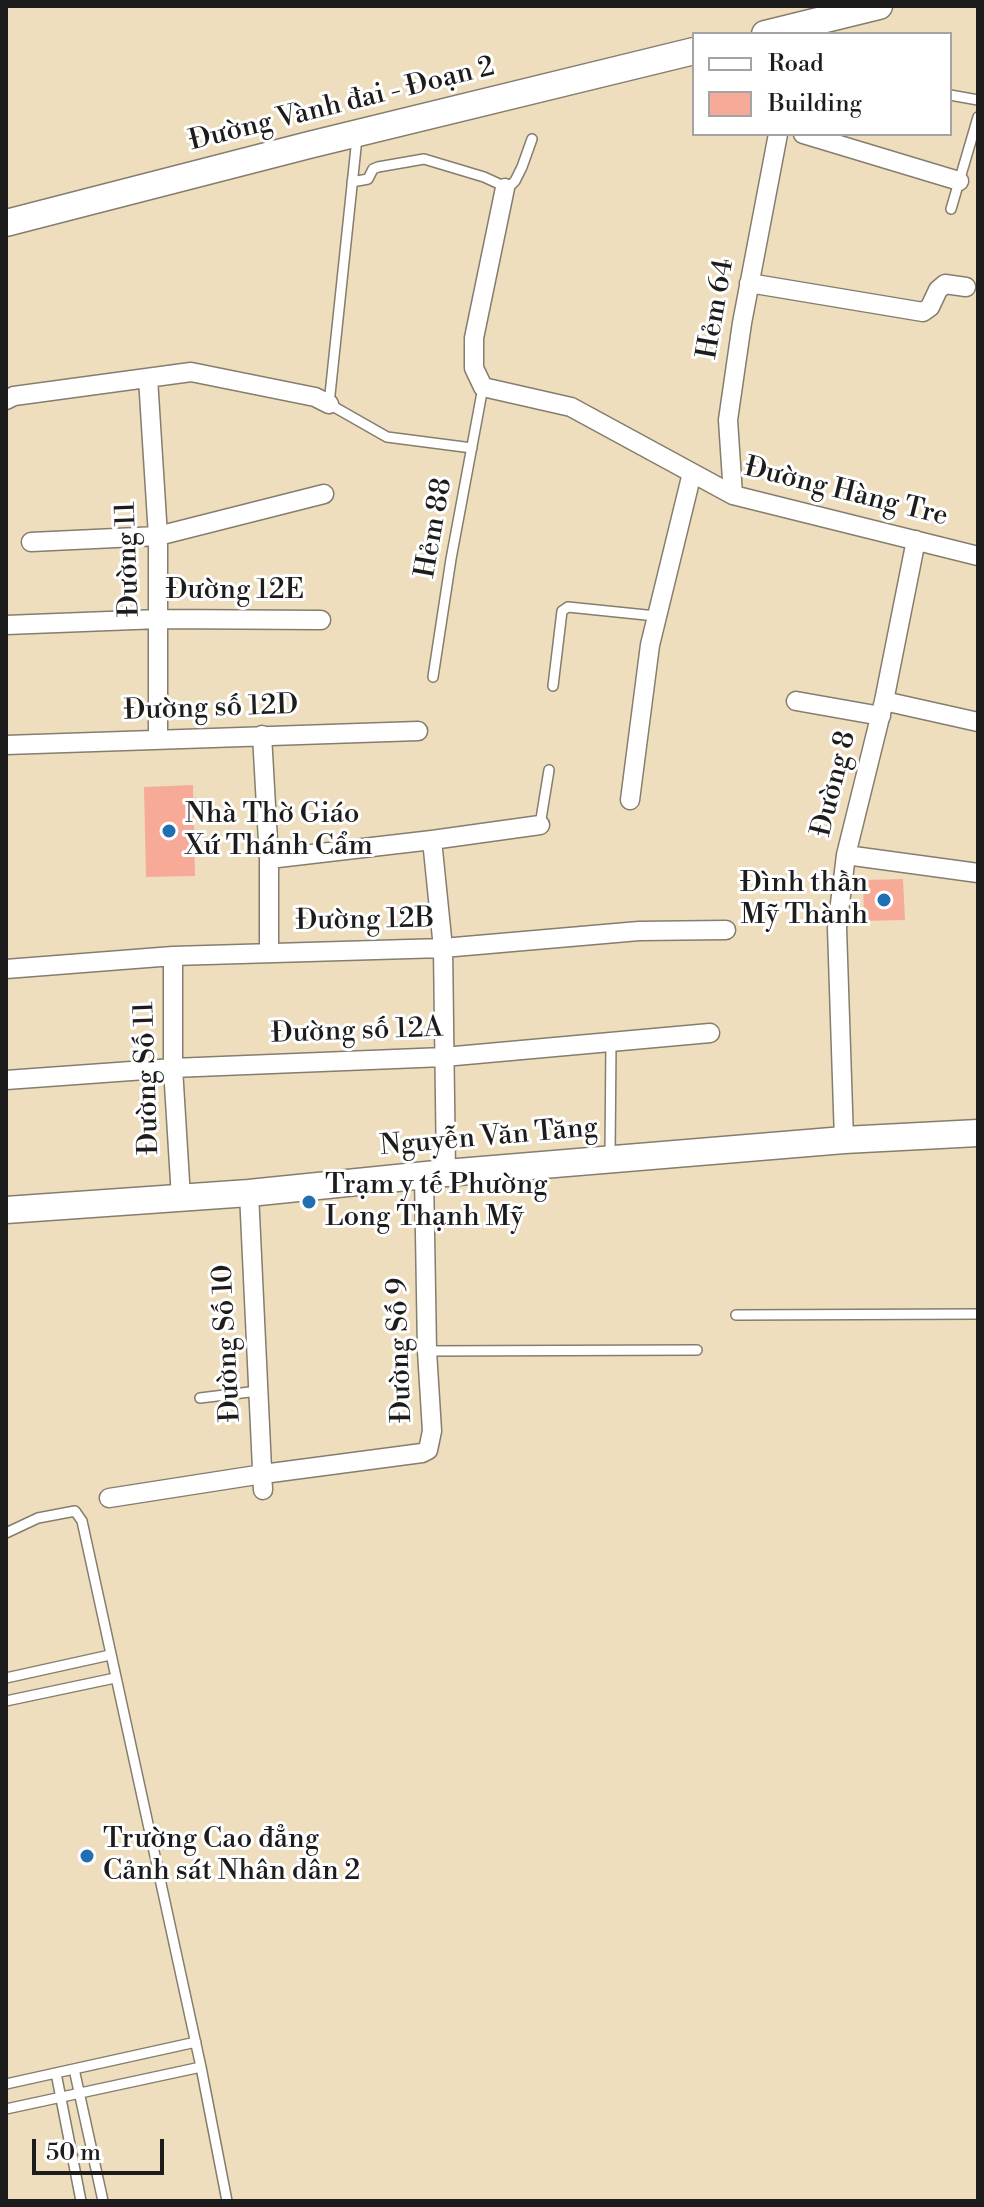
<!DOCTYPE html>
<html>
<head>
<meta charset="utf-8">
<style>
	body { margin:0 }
	#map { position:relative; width:984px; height:2207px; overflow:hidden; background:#eedebe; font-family:"Libre Bodoni",serif }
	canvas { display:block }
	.frame { position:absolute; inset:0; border:8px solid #1c1c1c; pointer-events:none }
	.legend { position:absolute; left:692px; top:32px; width:260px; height:104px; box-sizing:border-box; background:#fff; border:2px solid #a4a4a4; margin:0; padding:10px 14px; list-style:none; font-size:24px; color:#1c1c1c }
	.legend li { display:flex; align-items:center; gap:16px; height:40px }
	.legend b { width:40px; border:2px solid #a4a4a4 }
	.scale { position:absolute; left:32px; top:2139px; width:132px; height:36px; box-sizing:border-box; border:4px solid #1c1c1c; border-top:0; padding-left:10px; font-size:24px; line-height:28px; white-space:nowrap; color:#1c1c1c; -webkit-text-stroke:6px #fff; paint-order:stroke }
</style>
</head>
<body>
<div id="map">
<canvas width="984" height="2207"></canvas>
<div class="frame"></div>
<ul class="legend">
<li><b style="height:10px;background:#fff"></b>Road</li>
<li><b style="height:22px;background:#f8aa99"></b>Building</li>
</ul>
<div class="scale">50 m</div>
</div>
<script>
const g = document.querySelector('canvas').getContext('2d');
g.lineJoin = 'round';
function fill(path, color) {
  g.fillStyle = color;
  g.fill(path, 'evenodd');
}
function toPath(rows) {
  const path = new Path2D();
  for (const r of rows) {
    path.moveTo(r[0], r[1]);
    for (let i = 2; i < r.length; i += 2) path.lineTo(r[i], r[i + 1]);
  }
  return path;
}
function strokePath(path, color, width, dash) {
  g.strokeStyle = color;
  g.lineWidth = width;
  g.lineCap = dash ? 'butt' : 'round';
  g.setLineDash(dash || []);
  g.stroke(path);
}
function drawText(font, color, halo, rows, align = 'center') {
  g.font = font + ' "Libre Bodoni",serif';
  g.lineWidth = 6;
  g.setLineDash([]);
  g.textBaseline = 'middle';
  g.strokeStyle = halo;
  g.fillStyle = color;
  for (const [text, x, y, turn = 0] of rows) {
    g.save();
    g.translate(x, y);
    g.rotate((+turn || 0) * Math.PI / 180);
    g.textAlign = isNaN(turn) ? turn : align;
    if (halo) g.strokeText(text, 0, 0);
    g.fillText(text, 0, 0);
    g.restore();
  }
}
fill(toPath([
	[193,785,195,876,146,877,144,787],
	[903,879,905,920,864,921,863,880]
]), '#f8aa99');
const lane = toPath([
	[950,95,978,100],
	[357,138,329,404,387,437,472,448],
	[352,182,368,179,373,169,378,167,424,159,484,177,508,188,515,181,522,167,532,139],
	[951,209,978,117],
	[433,677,451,559,483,387],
	[553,686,562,611,568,607,656,616],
	[540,825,549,770],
	[610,1156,611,1042],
	[736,1315,978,1314],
	[427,1351,697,1350],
	[200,1398,258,1391],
	[6,1533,38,1518,75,1511,82,1521,201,2067,227,2201],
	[6,1678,110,1655],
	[6,1701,115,1678],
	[74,2069,103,2201],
	[56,2073,81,2201],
	[6,2084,196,2042],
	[6,2109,201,2067]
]);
const street = toPath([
	[803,134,959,181],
	[505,188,474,338,474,368,483,387,571,407,733,495,978,556],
	[749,283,923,312,930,307,938,290,945,284,966,287],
	[148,378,158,536,158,738],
	[6,400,14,396,191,372,315,397,329,404],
	[733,495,728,420,742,323,778,134],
	[31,542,158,536,324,494],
	[6,625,160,619,321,620],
	[796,701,881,716],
	[884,701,978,722],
	[262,735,269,859,269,952],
	[6,745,418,731],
	[630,800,650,645,692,473],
	[432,840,443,948,446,1173],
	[846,855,978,873],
	[269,859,432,840,540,825],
	[173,956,173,1068,181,1198],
	[6,969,173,956,443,948,639,931,726,930],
	[6,1080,173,1068,444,1057,710,1033],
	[844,1140,837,928,846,855,884,701,916,540],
	[249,1193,263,1490],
	[109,1498,263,1474,422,1453,428,1450,432,1431,427,1351,424,1175]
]);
const secondary = toPath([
	[765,34,879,6],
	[6,223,309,145,694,51],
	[6,1210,249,1193,446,1173,844,1140,978,1133]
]);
strokePath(lane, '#857d6d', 12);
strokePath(street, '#857d6d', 21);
strokePath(secondary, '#857d6d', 29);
strokePath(lane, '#fff', 9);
strokePath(street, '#fff', 18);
strokePath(secondary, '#fff', 26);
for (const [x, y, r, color] of [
	[169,831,8,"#1f6fb2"],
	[884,900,8,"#1f6fb2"],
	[309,1202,8,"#1f6fb2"],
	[87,1856,8,"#1f6fb2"]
]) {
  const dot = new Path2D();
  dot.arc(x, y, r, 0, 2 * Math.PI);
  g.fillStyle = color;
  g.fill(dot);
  strokePath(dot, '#fff', 3);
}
drawText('28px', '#1c1c1c', '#fff', [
	["Đường Vành đai - Đoạn 2",342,105,-14],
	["Hẻm 64",717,309,-80],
	["Đường Hàng Tre",846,493,14],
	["Hẻm 88",435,528,-80],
	["Đường 11",129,559,-92],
	["Đường 12E",235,591],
	["Đường số 12D",211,709,-2],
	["Đường 8",835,784,-76],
	["Đường 12B",365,921,-1],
	["Đường số 12A",357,1032,-2],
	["Đường Số 11",148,1078,-92],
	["Nguyễn Văn Tăng",489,1138,-5],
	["Đường Số 10",228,1343,-93],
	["Đường Số 9",401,1350,-92]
]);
drawText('28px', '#1c1c1c', '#fff', [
	["Nhà Thờ Giáo",185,815],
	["Xứ Thánh Cẩm",185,847],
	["Đình thần",868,884,"right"],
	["Mỹ Thành",868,916,"right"],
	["Trạm y tế Phường",325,1186],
	["Long Thạnh Mỹ",325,1218],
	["Trường Cao đẳng",103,1840],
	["Cảnh sát Nhân dân 2",103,1872]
], 'left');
</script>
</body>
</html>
